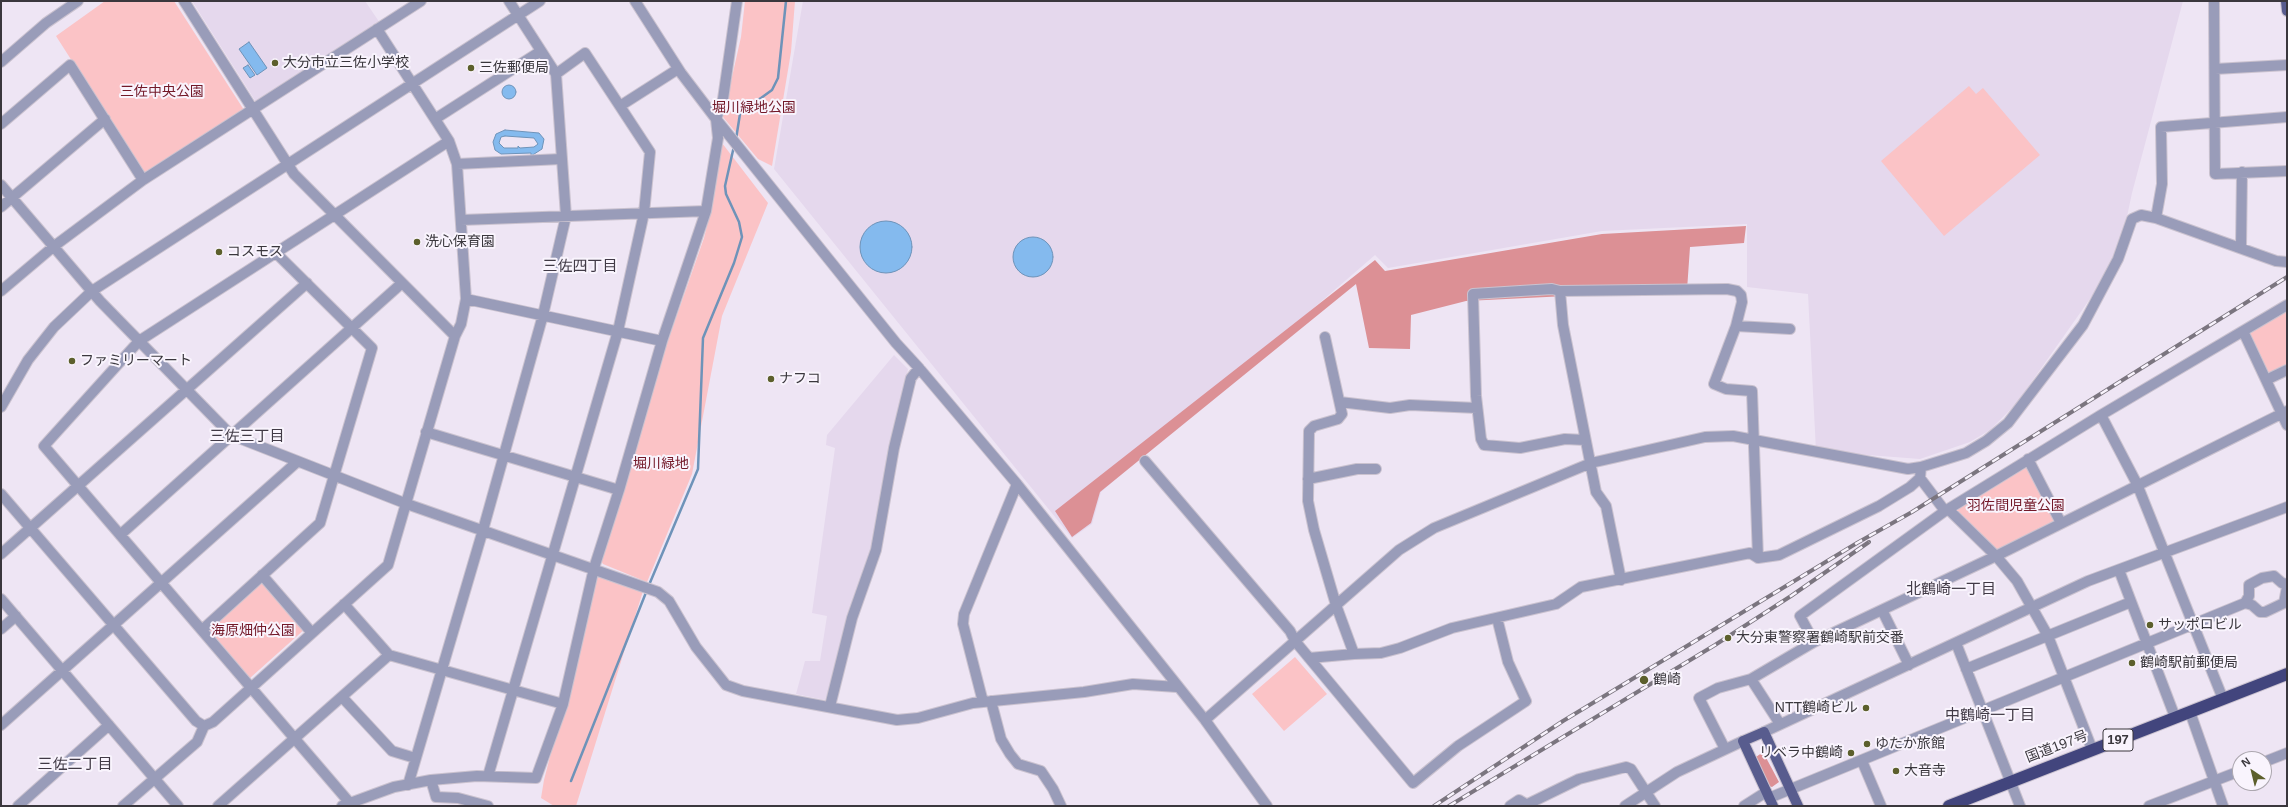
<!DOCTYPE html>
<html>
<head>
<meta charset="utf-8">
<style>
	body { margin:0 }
	#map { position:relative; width:2288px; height:807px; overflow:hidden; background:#eee5f4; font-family:Arial,sans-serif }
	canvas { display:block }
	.frame { position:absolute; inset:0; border:2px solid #3a373d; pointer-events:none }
	.north { position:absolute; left:2232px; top:751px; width:40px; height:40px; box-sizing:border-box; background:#f9f4fd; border:1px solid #ada8b0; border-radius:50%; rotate:325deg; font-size:11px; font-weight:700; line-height:16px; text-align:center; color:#3a373d }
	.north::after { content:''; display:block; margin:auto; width:14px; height:18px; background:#5c5f2c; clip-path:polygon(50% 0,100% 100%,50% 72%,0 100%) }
</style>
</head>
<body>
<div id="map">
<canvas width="2288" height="807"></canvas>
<div class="frame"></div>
<div class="north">N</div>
</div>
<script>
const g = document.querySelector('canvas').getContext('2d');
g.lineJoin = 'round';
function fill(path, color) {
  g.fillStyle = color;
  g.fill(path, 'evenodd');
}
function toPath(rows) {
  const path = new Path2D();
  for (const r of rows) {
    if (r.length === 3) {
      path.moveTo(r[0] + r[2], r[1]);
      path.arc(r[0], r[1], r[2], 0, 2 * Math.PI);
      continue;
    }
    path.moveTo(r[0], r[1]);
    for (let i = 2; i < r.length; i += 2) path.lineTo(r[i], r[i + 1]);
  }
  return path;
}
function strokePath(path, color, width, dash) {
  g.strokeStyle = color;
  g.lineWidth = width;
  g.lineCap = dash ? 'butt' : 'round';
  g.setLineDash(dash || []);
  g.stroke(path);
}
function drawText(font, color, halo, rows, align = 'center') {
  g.font = font + ' Arial,"Noto Sans JP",sans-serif';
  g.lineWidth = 4;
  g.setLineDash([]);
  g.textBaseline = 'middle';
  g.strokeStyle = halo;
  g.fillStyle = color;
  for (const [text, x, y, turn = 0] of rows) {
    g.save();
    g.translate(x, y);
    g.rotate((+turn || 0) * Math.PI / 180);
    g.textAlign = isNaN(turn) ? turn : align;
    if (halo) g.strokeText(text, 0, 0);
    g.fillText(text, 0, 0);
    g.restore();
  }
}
fill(toPath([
	[192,1,365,1,380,23,256,102],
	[803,1,2183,1,2132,193,2118,259,2016,404,1990,430,1970,442,1920,459,1816,451,1808,294,1747,287,1747,224,1602,231,1388,268,1375,255,1101,492,1092,524,1072,538,774,169],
	[894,355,908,369,871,548,852,621,825,700,796,694,805,661,820,661,827,616,812,613,835,448,826,445,827,435]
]), '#e5d8ed');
fill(toPath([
	[105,1,174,1,244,110,146,173,143,172,56,36],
	[745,1,795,1,791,52,772,166,758,159,723,117,741,37],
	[1969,86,1976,94,1983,88,2040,155,1944,236,1881,161],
	[722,143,768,203,722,316,692,474,647,582,603,564,601,561,656,375,704,238,712,205],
	[2287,309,2287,367,2271,375,2267,374,2248,335,2249,331],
	[2026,464,2055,517,2054,521,1997,550,1994,549,1956,511,1957,507],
	[597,573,643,591,576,806,554,806,541,798,544,780],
	[260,582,263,583,306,628,250,678,210,631,211,626],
	[1295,657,1327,694,1284,731,1252,694]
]), '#fbc3c6');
fill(toPath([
	[1746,226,1744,243,1690,247,1687,290,1466,301,1411,315,1410,349,1369,348,1356,284,1100,492,1091,523,1072,537,1055,511,1375,260,1385,271,1602,234],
	[1763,752,1779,782,1772,787,1769,786,1756,757]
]), '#dc9095');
const water = toPath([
	[249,42,267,68,257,75,239,49,249,42],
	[248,65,255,75,250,78,243,68,248,65],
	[509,92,7],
	[505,130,539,133,544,139,542,149,531,156,531,153,501,154,495,150,493,142,496,134,505,130],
	[505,136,534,138,538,144,534,147,520,148,518,146,518,148,504,148,499,143,501,137,505,136],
	[886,247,26],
	[1033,257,20]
]);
fill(water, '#84baee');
strokePath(water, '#6e93b9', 1);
strokePath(toPath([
	[736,139,740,114,746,106,761,98,772,90,778,78,786,1],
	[649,585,698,469,703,338,734,263,742,237,739,222,726,194,725,186,734,146],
	[571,781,647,590]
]), '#6e93b9', 2.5);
const minor = toPath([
	[184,1,294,174,455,336],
	[635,1,681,73,716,119,896,343,919,368,1017,484,1205,720,1267,806],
	[2214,1,2215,174,2287,171],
	[1,62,46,23,78,1],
	[2215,69,2287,65],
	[620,106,678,69],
	[435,119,541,51],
	[1,124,70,65,143,180],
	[457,164,561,159],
	[1,185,100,301,231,435,407,504,658,592,669,601,696,647,726,685,743,691,897,720,918,718,973,703,1084,692,1133,684,1177,687],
	[1,207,105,119],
	[2156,218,2162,184,2161,127,2287,117],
	[461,220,706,211],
	[2241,248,2242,172],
	[1,291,53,247,143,180,421,1],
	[1560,291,1552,289,1473,294,1476,396,1481,439,1484,445,1520,448,1565,439,1585,440],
	[466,299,662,341],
	[1736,326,1790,329],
	[2243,331,2287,425],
	[1325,337,1342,414,1338,419,1314,426,1309,431,1308,501,1314,530,1336,605,1354,654,1381,653,1400,648,1452,628,1556,604,1581,587,1750,553,1758,558,1779,555,1879,506,1910,487,1920,478,1921,467],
	[2266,380,2287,370],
	[1340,402,1390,408,1410,405,1477,408],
	[1,407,28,360,54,327,92,291,540,1],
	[2101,415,2137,484,2223,699],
	[426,432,619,490],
	[2028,459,2061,523],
	[1145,461,1290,631,1295,641,1413,783,1458,746,1526,701,1508,662,1497,618],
	[1920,478,1945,511],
	[1308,479,1357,469,1376,469],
	[1,494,196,721,204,726],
	[1948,509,1996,556,2017,581,2048,636,2092,749],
	[120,535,402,283],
	[1,554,307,283],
	[2119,570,2175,717],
	[262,575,312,633],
	[1621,580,1606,506,1596,492,1563,325,1560,291,1727,289,1737,291,1741,295,1742,302,1736,326,1714,384,1726,389,1752,391,1758,558],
	[1,599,178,806],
	[2245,603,2252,605,2260,612,2265,612,2284,603,2287,587],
	[344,604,389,655,563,704],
	[1882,610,1909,665],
	[1,629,16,616],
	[202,630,320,523,372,348,276,253],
	[1814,642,1800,616,1945,511,2101,415,2287,305],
	[1956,643,2020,806],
	[1309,658,1354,654],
	[1966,669,2131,602],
	[1751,679,1814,642,1996,556,2287,411],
	[342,697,392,751,415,758],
	[991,701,1001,739,1010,754,1018,764,1041,771,1053,789,1061,806],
	[983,702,963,624,964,614,1017,484],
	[830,706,852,618,876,550,894,448,911,378,919,368],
	[2190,712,2223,806],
	[1205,720,1399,550,1434,528,1591,463,1705,437,1733,436,1908,469,1921,467,1966,453,1986,441,2008,423,2083,325,2118,259,2132,219,2141,215,2156,218,2276,261,2287,262],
	[1,725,297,462],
	[1764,732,2088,581,2287,507],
	[1725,749,1699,698,1718,688,1751,679,1780,724],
	[1862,761,1881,806],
	[2264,762,2287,753],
	[488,776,618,331,644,213,650,152,585,53,556,74,509,1],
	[431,780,436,797,458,798,488,806],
	[408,785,483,530,543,315,566,216,556,74],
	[1769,798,2245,603,2249,596,2249,585,2262,578,2274,576,2282,583,2287,584],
	[349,802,44,446,139,341,449,141],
	[1528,804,1579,779,1626,767,1631,769,1655,806],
	[18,806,109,725],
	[123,806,197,742,204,726,213,722,388,565,455,336,461,324,466,299,457,164,449,141,377,29],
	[218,806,389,655],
	[342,806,394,787,431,780,477,776,536,778,563,704,594,568,619,490,662,341,706,211,718,138,716,119,723,99,737,1],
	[1510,806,1519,800,1529,806],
	[1625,806,1677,772,1743,741],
	[1744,806,1766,792],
	[2149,806,2240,771]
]);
const major = toPath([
	[2286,1,2287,11],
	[1773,806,1743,741,1764,732,1798,806]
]);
const highway = toPath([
	[1949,806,2287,674]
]);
strokePath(minor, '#cac2cf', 12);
strokePath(major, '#cac2cf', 12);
strokePath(highway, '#cac2cf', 14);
strokePath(minor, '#999cb9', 10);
strokePath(major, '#585c8e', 10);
strokePath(highway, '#42457d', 12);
const rail = toPath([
	[1434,806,1563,721,1857,543,1912,512,2287,277],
	[1449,806,1715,645,1791,596,1869,542]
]);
strokePath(rail, '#7b757f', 4);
strokePath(rail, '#f9f4fd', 2.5, [8]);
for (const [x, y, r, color] of [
	[275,63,4,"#5c5f2c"],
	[471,68,4,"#5c5f2c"],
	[417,242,4,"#5c5f2c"],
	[219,252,4,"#5c5f2c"],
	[72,361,4,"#5c5f2c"],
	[771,379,4,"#5c5f2c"],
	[2150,625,4,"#5c5f2c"],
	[1728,638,4,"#5c5f2c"],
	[2132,663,4,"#5c5f2c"],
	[1644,680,5,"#5c5f2c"],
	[1866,708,4,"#5c5f2c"],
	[1867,744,4,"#5c5f2c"],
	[1851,753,4,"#5c5f2c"],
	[1896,771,4,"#5c5f2c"]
]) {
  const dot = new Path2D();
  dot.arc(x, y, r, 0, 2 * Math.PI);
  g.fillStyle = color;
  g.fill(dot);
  strokePath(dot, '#f9f4fd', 1.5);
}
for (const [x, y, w] of [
	[2118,740,30]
]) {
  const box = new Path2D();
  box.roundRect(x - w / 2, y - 11, w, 22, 3);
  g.fillStyle = '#f9f4fd';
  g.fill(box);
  strokePath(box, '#3a373d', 1);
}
drawText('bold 13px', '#3a373d', null, [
	["197",2118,740]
]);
drawText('14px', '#3a373d', '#f9f4fd', [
	["大分市立三佐小学校",283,63],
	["三佐郵便局",479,68],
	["洗心保育園",425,242],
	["コスモス",227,252],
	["ファミリーマート",80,361],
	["ナフコ",779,379],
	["サッポロビル",2158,625],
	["大分東警察署鶴崎駅前交番",1736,638],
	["鶴崎駅前郵便局",2140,663],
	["鶴崎",1653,680],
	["NTT鶴崎ビル",1858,708,"right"],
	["ゆたか旅館",1875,744],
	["リベラ中鶴崎",1843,753,"right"],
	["大音寺",1904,771]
], 'left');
drawText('14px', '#731929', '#f9f4fd', [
	["三佐中央公園",162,92],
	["堀川緑地公園",754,108],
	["堀川緑地",661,464],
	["羽佐間児童公園",2016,506],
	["海原畑仲公園",253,631]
]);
drawText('14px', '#3a373d', '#f9f4fd', [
	["国道197号",2057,747,-21]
]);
drawText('15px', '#413a46', '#f9f4fd', [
	["三佐四丁目",580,267],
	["三佐三丁目",247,437],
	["北鶴崎一丁目",1951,590],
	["中鶴崎一丁目",1990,716],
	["三佐二丁目",75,765]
]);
</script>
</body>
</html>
